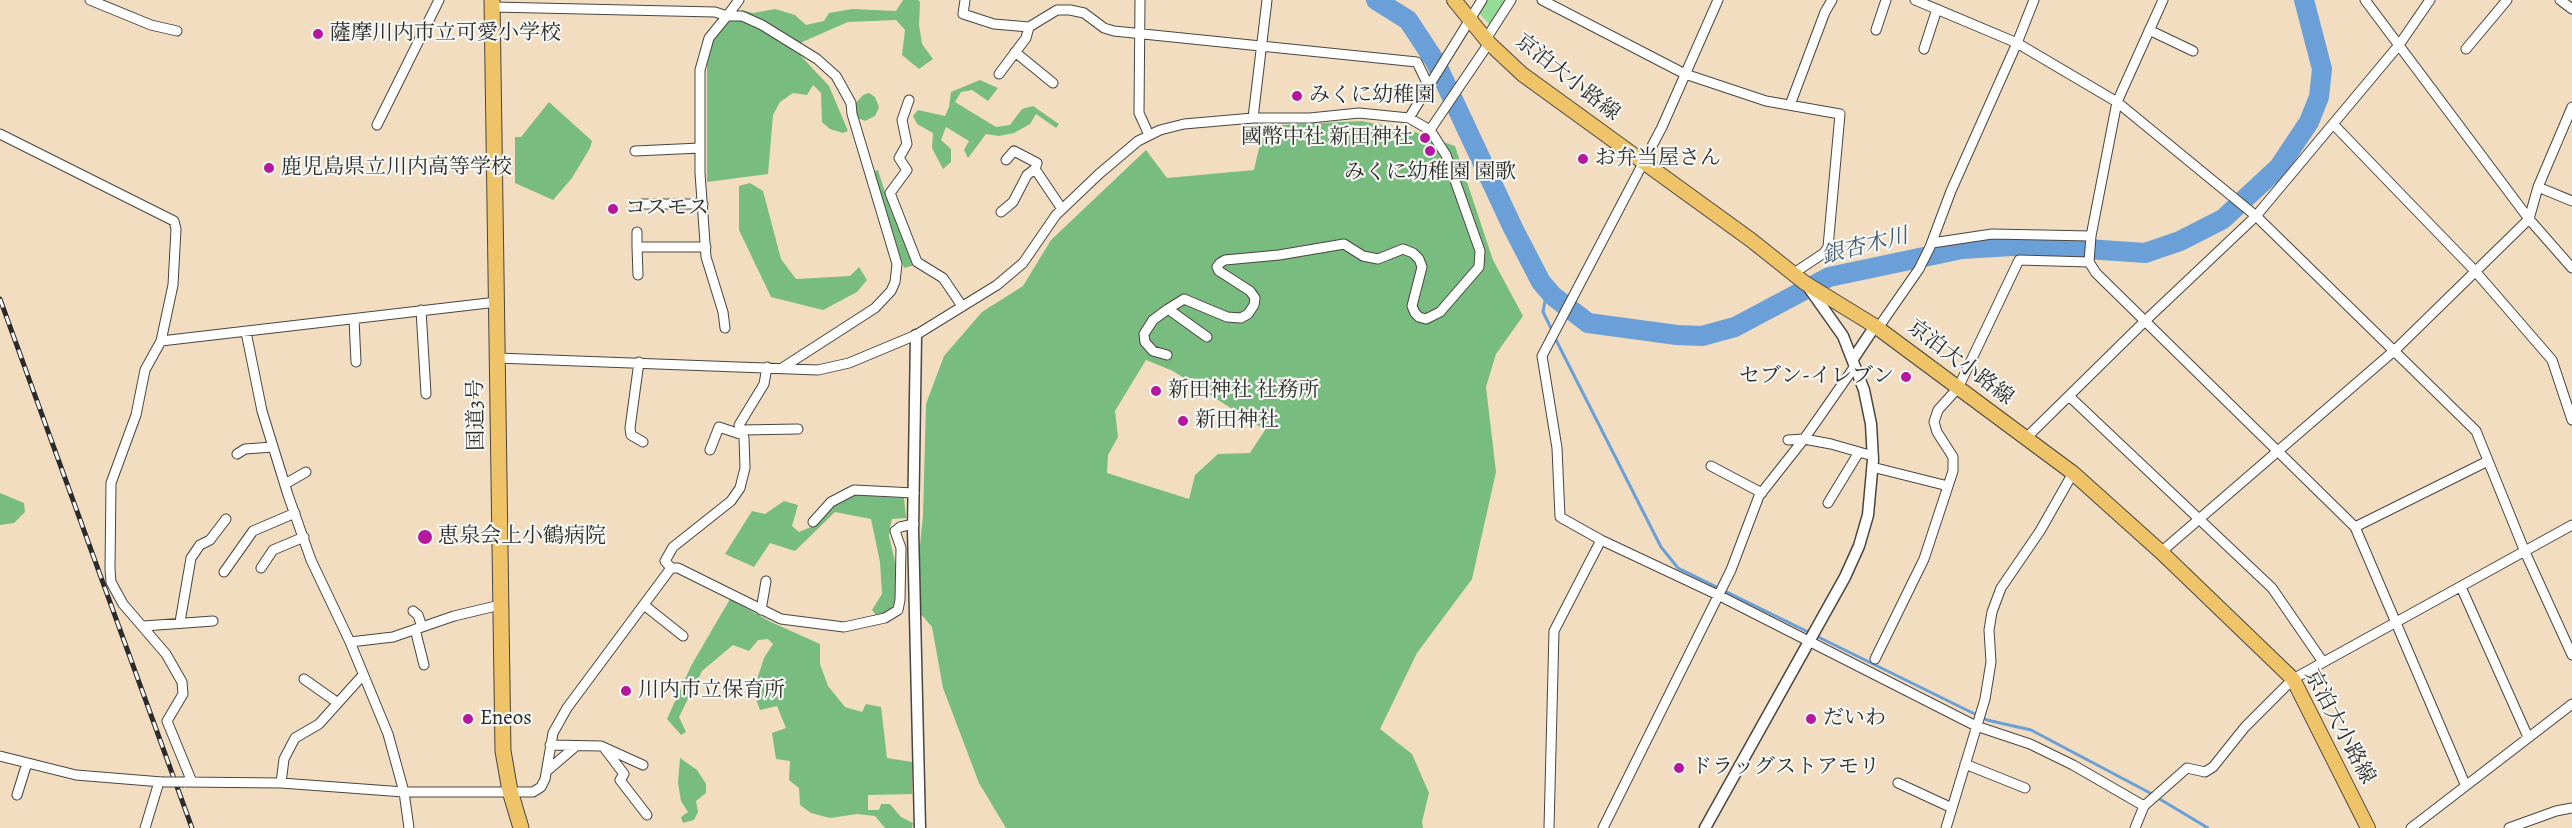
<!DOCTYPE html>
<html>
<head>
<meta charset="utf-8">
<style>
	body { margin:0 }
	canvas { display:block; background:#f2ddc0 }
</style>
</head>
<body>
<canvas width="2572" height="828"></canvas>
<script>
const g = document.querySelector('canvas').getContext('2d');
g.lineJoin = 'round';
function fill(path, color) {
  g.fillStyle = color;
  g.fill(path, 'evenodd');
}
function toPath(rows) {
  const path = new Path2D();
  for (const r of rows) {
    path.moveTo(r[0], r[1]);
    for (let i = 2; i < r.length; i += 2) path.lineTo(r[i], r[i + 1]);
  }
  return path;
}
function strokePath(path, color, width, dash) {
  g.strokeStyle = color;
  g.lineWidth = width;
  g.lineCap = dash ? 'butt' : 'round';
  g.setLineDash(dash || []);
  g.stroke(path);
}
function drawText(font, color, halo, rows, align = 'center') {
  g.font = font + ' Alegreya,"Noto Serif JP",serif';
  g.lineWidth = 4.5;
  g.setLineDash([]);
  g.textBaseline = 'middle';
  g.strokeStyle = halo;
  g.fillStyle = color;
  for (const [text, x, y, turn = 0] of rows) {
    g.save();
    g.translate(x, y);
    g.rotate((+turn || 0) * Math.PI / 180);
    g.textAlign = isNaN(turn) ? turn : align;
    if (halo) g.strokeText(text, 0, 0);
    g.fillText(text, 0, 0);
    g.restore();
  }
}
fill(toPath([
	[1486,0,1506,0,1490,25,1478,12]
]), '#95dc96');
fill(toPath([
	[903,0,918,0,920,2,919,25,922,44,933,59,919,69,902,55,905,30,896,20,848,22,802,42,801,56,829,86,848,131,843,133,830,129,822,122,821,93,813,85,807,95,793,93,780,102,773,115,768,174,707,182,707,54,722,25,742,10,753,13,775,9,795,15,806,25,824,21,829,13,852,9,896,11],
	[980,80,998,88,988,101,972,90,961,92,955,102,996,127,1010,125,1022,109,1033,106,1059,124,1056,128,1036,114,1030,124,1014,133,999,136,986,134,968,158,964,150,969,141,946,127,941,140,951,149,951,162,943,169,932,148,933,133,917,124,913,116,918,110,945,116,949,107,951,92],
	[869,93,875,97,879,107,875,116,865,121,858,118,855,111,856,103,863,95],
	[549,102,592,141,590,148,572,178,553,200,515,183,515,137,521,137],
	[1361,121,1409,130,1455,146,1493,260,1523,316,1496,354,1486,387,1496,472,1472,579,1417,653,1380,729,1412,754,1429,793,1422,822,1423,828,1006,828,979,783,943,688,932,627,914,606,923,515,926,404,944,356,982,312,1023,286,1051,240,1146,150,1167,178,1254,170,1264,126],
	[1146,360,1173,371,1265,430,1250,453,1218,454,1195,475,1189,499,1107,473,1108,455,1118,437,1115,411],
	[878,170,890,208,915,265,904,268,874,171],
	[750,183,763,191,781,259,796,279,850,276,859,267,867,280,857,292,823,310,771,297,739,230,739,186],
	[0,493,24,503,25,512,14,523,0,525],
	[855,495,904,498,906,518,892,519,890,527,889,536,896,566,896,603,888,611,877,616,872,610,882,594,880,562,871,519,835,512,795,551,770,543,754,567,725,554,752,511,765,514,784,501,798,505,792,526,799,532,811,527,832,507],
	[730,599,771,622,820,644,820,664,828,686,845,707,862,712,866,704,881,707,887,758,912,762,912,794,868,795,868,810,879,810,881,804,890,804,901,817,913,823,912,828,885,828,875,816,857,814,830,818,811,813,800,805,799,788,789,780,790,761,776,759,772,733,786,728,777,706,760,710,753,691,764,658,773,644,768,639,758,640,749,651,733,645,702,671,679,717,686,732,681,735,667,719,691,666],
	[680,758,697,770,706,784,706,793,696,801,698,812,694,820,683,823,681,817,688,812,681,801,678,783]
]), '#78bc7f');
strokePath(toPath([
	[1541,282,1547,290,1543,312,1553,332],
	[1555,338,1661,547,1678,568,1987,720,2031,730,2152,794],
	[2158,798,2208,828]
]), '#6aa0d7', 3);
strokePath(toPath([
	[1376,0,1408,20,1435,61,1513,228,1541,282,1553,296,1588,323,1677,335,1702,336,1735,327,1829,277,1962,249,2030,245,2145,253,2180,241,2223,219,2279,167,2309,122,2319,97,2322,69,2304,0]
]), '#6aa0d7', 20);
const minor = toPath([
	[90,0,151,25,177,31],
	[965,0,963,14,994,24,1029,27,1057,10,1070,10,1084,13,1104,28,1114,31,1417,62,1429,87],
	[1140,0,1139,113,1149,135],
	[1542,0,1685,74,1766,101,1840,114,1828,247,1824,253,1794,273],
	[1718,0,1662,127,1542,356,1557,448,1560,517,1601,540,1718,595,1976,726,2030,744,2073,765,2144,806],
	[1915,0,2017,43,2117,102,2256,216,2476,431,2525,552,2572,655],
	[2163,0,2117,102,2091,236,2089,262,2096,273,2355,527,2465,784],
	[2365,0,2529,219,2572,268],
	[2560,0,2572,9],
	[493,7,715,12,727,16,739,0],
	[1876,30,1886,0],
	[2149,30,2193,51],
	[1486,39,1511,0],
	[1924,49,1937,9],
	[2466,49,2507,0],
	[1015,52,1053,83],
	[999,74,1026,38,1029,27],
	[909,100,902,120,907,144,899,158,907,170,890,193,917,262,943,278,962,306],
	[1790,105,1825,12,1832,0],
	[1253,118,1267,0],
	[1409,118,1482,0],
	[2333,124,2475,271,2552,360,2572,420],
	[377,125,439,0],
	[1430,130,1489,43],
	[0,134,174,221,176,229,173,285,161,341,145,370,136,415,111,483,110,569,111,582,123,604,166,654,182,682,183,694,167,721,192,782],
	[635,151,700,148],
	[1006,160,1014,151,1037,163,1035,169,1062,209],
	[2538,187,2572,201],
	[642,204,703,204],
	[1001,212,1013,202,1027,175,1035,169],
	[637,232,637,247,706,247],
	[1932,243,1992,234,2091,236],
	[637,247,638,275],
	[421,310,426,394],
	[354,319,356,362],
	[725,328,723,312,706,257,700,173,700,70,709,38,727,16,742,16,762,25,817,59,836,76,851,103,852,114,897,264,895,282,891,291,875,308,782,368],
	[1878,328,1919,269,1930,247,1951,191,2017,43,2034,0],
	[246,332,262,411,288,495,311,560,350,642],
	[161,341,497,302],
	[1167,355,1153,351,1145,342,1144,334,1153,320,1168,309],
	[497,358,818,370,849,363,916,335,997,285,1023,263,1056,215,1099,174,1138,141,1160,130,1184,124,1253,118,1310,118,1359,113,1409,118,1430,130,1446,155,1480,251,1479,267,1440,312,1426,319,1419,317,1415,313,1412,306,1422,267,1419,259,1413,253,1403,249,1378,259,1363,256,1344,244,1279,255,1225,260,1220,263,1217,267,1219,271,1250,291,1255,298,1254,305,1248,314,1241,318,1227,317,1184,299,1168,309,1207,337],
	[639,362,630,428,631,435,643,442],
	[2069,396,2272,588,2323,662],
	[741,430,798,429],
	[2026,438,2145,321,2256,216,2399,45,2430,0],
	[1788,440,1804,439,1831,444,1873,456],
	[710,450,719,427,743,435],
	[237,454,245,449,273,447],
	[1711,466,1762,493],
	[1872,467,1948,486],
	[285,484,306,472],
	[1828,503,1859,452],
	[813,522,831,502,854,490,914,493],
	[2355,527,2488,461],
	[2161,552,2395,350,2529,219,2538,187,2572,107],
	[261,568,273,550,304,537],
	[671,568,665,561,673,547,731,501,740,488,745,468,744,438,739,425,764,384,767,367],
	[224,572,253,531,295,513],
	[2461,587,2528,737],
	[644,605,683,636],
	[761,610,766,581],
	[413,611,418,615,422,627],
	[180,622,191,558,200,545,210,540,226,519],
	[144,626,213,621],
	[415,629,424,665],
	[1875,659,1924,559,1953,471,1953,457,1937,432,1934,422,1938,410,1958,388,2019,260,2089,262],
	[304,679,338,703],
	[550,745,601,746,643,765],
	[605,749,624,774,620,780,647,815],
	[0,756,76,775,162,782],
	[1965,764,2025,788],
	[548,770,576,746],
	[184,782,281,783,404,792,533,792,541,787,545,779,553,733,567,708,671,568,678,568,781,619,844,627,885,618,898,610,900,600,901,548,895,531,900,527,914,524],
	[281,783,284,759,295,738,319,724,363,675],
	[1898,783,1952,808],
	[17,795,27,763],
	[145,828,159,782],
	[409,828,404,792,388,734,350,642,393,637,454,616,500,605],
	[1549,828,1554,631,1601,540],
	[1603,828,1731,570,1759,496,1804,439,1855,366],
	[1946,828,1985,699,1991,662,1989,630,1992,612,2001,588,2040,531,2073,473],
	[2135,828,2144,806,2187,768,2205,772,2213,767,2245,727,2293,679,2572,525],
	[2411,828,2572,704],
	[2509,828,2556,811,2572,808]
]);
const tertiary = toPath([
	[916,335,913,529,920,828],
	[1853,359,1875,326],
	[1705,828,1845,577,1859,546,1868,515,1873,460,1871,424,1864,390,1843,336,1809,288]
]);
const primary = toPath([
	[1454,0,1489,43,1522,74,1751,240,1805,283,1875,326,2073,473,2161,552,2293,679,2368,828]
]);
const trunk = toPath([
	[492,0,503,751,510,791,521,828]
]);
strokePath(minor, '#494641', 11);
strokePath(tertiary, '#494641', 13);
strokePath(primary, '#494641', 16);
strokePath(trunk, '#494641', 17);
strokePath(minor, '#fff', 9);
strokePath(tertiary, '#fff', 10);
strokePath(primary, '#efc469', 14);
strokePath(trunk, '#efc469', 15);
const rail = toPath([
	[0,299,192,828]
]);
strokePath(rail, '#2b2b2b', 5);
strokePath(rail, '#f6f6f2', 3, [9]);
const minorBridge = toPath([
	[162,782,184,782]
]);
strokePath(minorBridge, '#494641', 11, []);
strokePath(minorBridge, '#fff', 9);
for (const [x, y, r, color] of [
	[318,34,6,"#b5179e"],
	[1297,96,6,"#b5179e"],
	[1425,138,6,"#b5179e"],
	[1430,151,6,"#b5179e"],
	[1583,159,6,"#b5179e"],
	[269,168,6,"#b5179e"],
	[613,209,6,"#b5179e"],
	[1906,377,6,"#b5179e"],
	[1156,391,6,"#b5179e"],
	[1183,421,6,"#b5179e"],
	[425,537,8,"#b5179e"],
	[626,691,6,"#b5179e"],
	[468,719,6,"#b5179e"],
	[1811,719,6,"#b5179e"],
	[1679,768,6,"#b5179e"]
]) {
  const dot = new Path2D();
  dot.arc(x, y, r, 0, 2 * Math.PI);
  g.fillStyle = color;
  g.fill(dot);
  strokePath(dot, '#f6f6f2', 2);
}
drawText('21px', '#2b2b2b', '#f6f6f2', [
	["薩摩川内市立可愛小学校",330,34],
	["みくに幼稚園",1309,96],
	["國幣中社 新田神社",1413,138,"right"],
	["お弁当屋さん",1595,159],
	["鹿児島県立川内高等学校",281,168],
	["みくに幼稚園 園歌",1430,173,"center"],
	["コスモス",625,209],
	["セブン-イレブン",1894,377,"right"],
	["新田神社 社務所",1168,391],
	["新田神社",1195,421],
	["恵泉会上小鶴病院",438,537],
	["川内市立保育所",638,691],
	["Eneos",480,719],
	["だいわ",1823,719],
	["ドラッグストアモリ",1691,768]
], 'left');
drawText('21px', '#2b2b2b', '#f6f6f2', [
	["京泊大小路線",1567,78,38],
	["京泊大小路線",1960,363,37],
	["国道3号",477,415,-91],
	["京泊大小路線",2339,727,62]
]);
drawText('italic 22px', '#445a70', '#f6f6f2', [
	["銀杏木川",1865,247,-14]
]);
</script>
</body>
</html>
